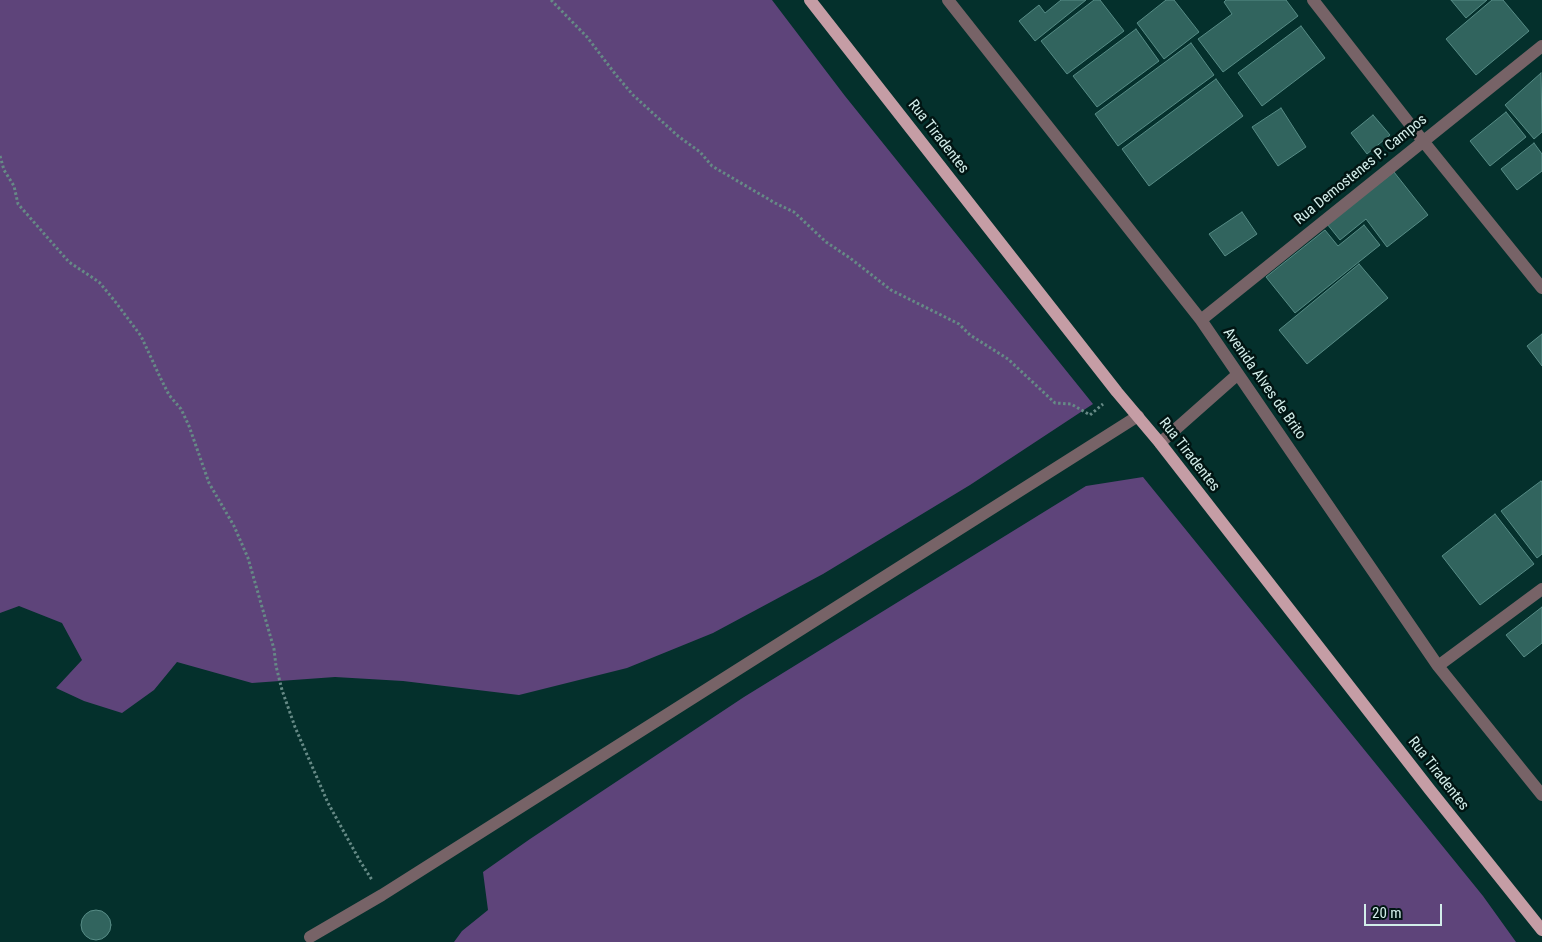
<!DOCTYPE html>
<html>
<head>
<meta charset="utf-8">
<style>
	body { margin:0 }
	#map { position:relative; width:1542px; height:942px; overflow:hidden; background:#04302c; font-family:"Roboto Condensed",sans-serif }
	canvas { display:block }
	.scale { position:absolute; left:1364px; top:904px; width:78px; height:22px; box-sizing:border-box; border:2px solid #d3eeea; border-top:0; padding-left:6px; font-size:15px; line-height:18px; white-space:nowrap; color:#d3eeea; -webkit-text-stroke:4px #011513; paint-order:stroke }
</style>
</head>
<body>
<div id="map">
<canvas width="1542" height="942"></canvas>
<div class="scale">20 m</div>
</div>
<script>
const g = document.querySelector('canvas').getContext('2d');
g.lineJoin = 'round';
function fill(path, color) {
  g.fillStyle = color;
  g.fill(path, 'evenodd');
}
function toPath(rows) {
  const path = new Path2D();
  for (const r of rows) {
    if (r.length === 3) {
      path.moveTo(r[0] + r[2], r[1]);
      path.arc(r[0], r[1], r[2], 0, 2 * Math.PI);
      continue;
    }
    path.moveTo(r[0], r[1]);
    for (let i = 2; i < r.length; i += 2) path.lineTo(r[i], r[i + 1]);
  }
  return path;
}
function strokePath(path, color, width, dash) {
  g.strokeStyle = color;
  g.lineWidth = width;
  g.lineCap = dash ? 'butt' : 'round';
  g.setLineDash(dash || []);
  g.stroke(path);
}
function drawText(font, color, halo, rows, align = 'center') {
  g.font = font + ' "Roboto Condensed",sans-serif';
  g.lineWidth = 5;
  g.setLineDash([]);
  g.textBaseline = 'middle';
  g.strokeStyle = halo;
  g.fillStyle = color;
  for (const [text, x, y, turn = 0] of rows) {
    g.save();
    g.translate(x, y);
    g.rotate((+turn || 0) * Math.PI / 180);
    g.textAlign = isNaN(turn) ? turn : align;
    if (halo) g.strokeText(text, 0, 0);
    g.fillText(text, 0, 0);
    g.restore();
  }
}
fill(toPath([
	[0,0,772,0,845,96,1093,404,970,485,823,574,713,633,627,668,519,695,403,681,335,677,252,683,177,662,154,690,122,713,84,701,56,688,82,660,62,623,19,606,0,613],
	[1143,477,1483,896,1516,942,454,942,462,931,488,910,483,872,530,839,744,697,1086,486]
]), '#5e447a');
const building = toPath([
	[1061,0,1086,0,1035,41,1019,21,1039,5,1045,13,1061,0],
	[1094,0,1100,0,1124,31,1067,74,1041,41,1094,0],
	[1166,0,1174,0,1199,32,1164,59,1137,23,1166,0],
	[1226,0,1286,0,1298,16,1223,72,1198,39,1232,14,1224,2,1226,0],
	[1451,0,1487,0,1466,18,1451,0],
	[1492,0,1503,0,1529,31,1476,75,1446,39,1492,0],
	[1301,26,1325,58,1262,106,1238,73,1301,26],
	[1136,29,1159,61,1097,107,1073,76,1136,29],
	[1191,43,1214,75,1118,146,1095,114,1191,43],
	[1541,73,1542,132,1534,139,1505,105,1541,73],
	[1216,79,1243,116,1149,186,1122,149,1216,79],
	[1281,108,1306,147,1278,166,1252,127,1281,108],
	[1506,112,1526,137,1490,166,1470,141,1506,112],
	[1373,115,1390,135,1367,154,1351,133,1373,115],
	[1534,143,1542,154,1542,171,1517,190,1501,169,1534,143],
	[1394,172,1428,215,1387,247,1366,219,1340,240,1327,224,1394,172],
	[1242,212,1257,234,1225,256,1209,234,1242,212],
	[1364,225,1380,245,1295,313,1266,277,1325,230,1338,246,1364,225],
	[1359,264,1388,298,1307,364,1279,330,1359,264],
	[1542,334,1542,366,1527,346,1542,334],
	[1541,481,1542,482,1542,554,1537,558,1501,511,1541,481],
	[1495,514,1534,564,1480,605,1442,556,1495,514],
	[1542,607,1542,643,1524,657,1506,635,1542,607],
	[96,925,15]
]);
fill(building, '#31645e');
strokePath(building, '#578c86', 1);
strokePath(toPath([
	[551,0,587,37,616,75,633,95,678,136,700,152,712,166,775,203,794,212,826,242,850,258,891,290,959,324,970,335,1008,359,1055,403,1071,404,1090,415,1103,404],
	[0,156,4,170,14,186,18,204,69,262,99,282,114,300,141,336,160,377,169,395,181,409,189,426,209,483,234,526,248,558,274,649,276,666,282,690,295,727,328,803,360,861,372,880]
]), '#668a86', 3, [2.5, 2.5]);
strokePath(toPath([
	[310,937,382,895,1138,416]
]), '#776367', 12);
strokePath(toPath([
	[948,0,1201,320,1438,666,1542,795],
	[1313,0,1423,141,1542,288],
	[1201,320,1542,46],
	[1160,443,1238,374],
	[1438,666,1542,589]
]), '#776367', 12);
strokePath(toPath([
	[810,0,1117,392,1160,443,1430,790,1542,930]
]), '#c59da5', 12);
drawText('15px', '#d3eeea', '#011513', [
	["Rua Tiradentes",938,137,52],
	["Rua Demostenes P. Campos",1361,170,-39],
	["Avenida Alves de Brito",1264,384,55],
	["Rua Tiradentes",1189,455,52],
	["Rua Tiradentes",1438,774,52]
]);
</script>
</body>
</html>
